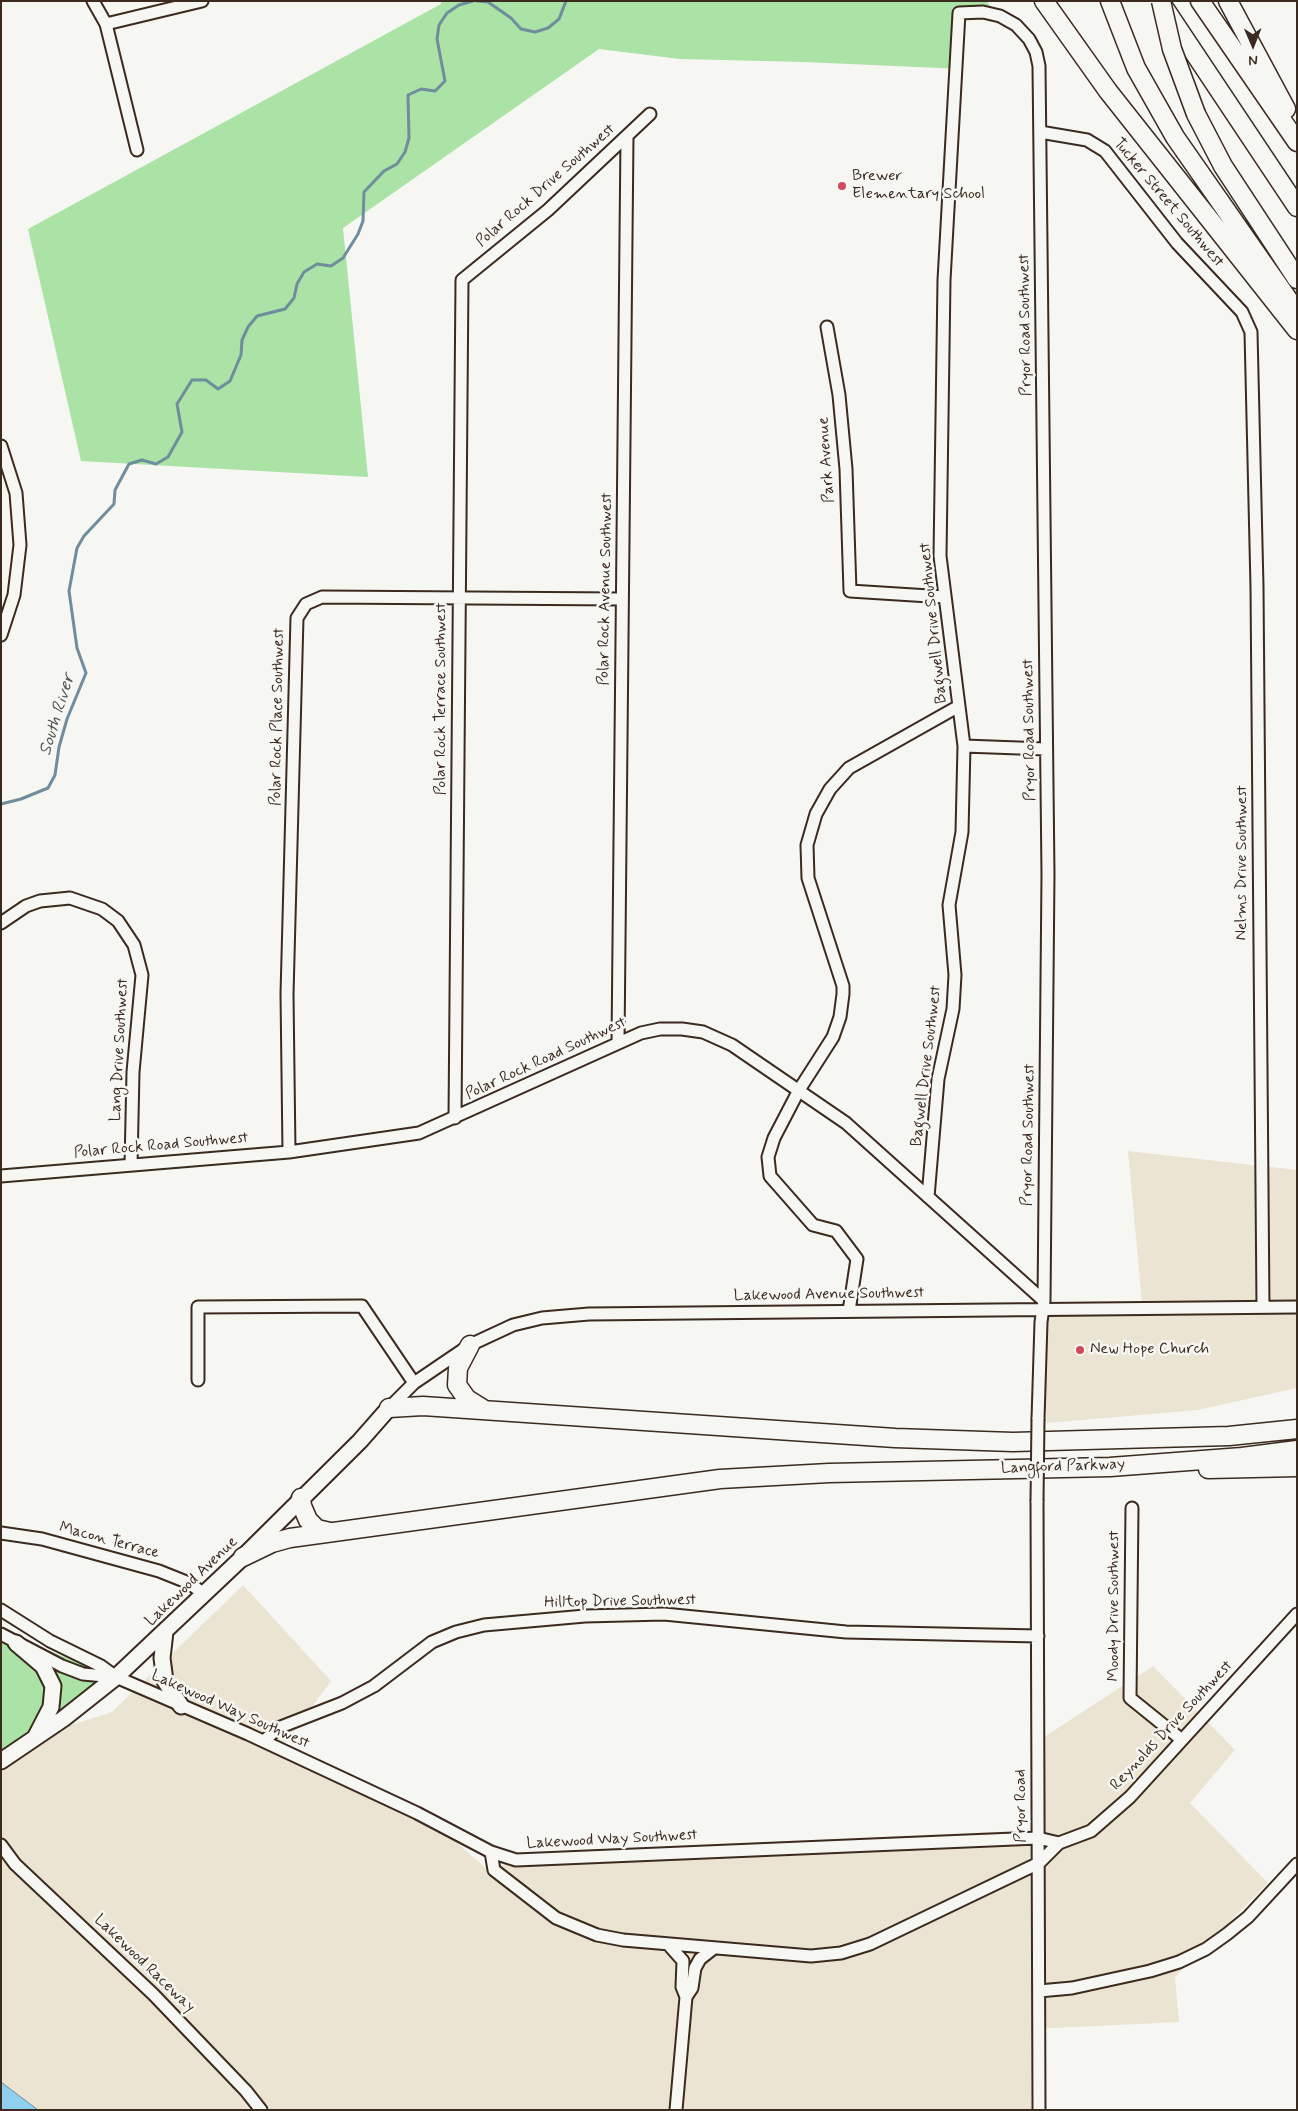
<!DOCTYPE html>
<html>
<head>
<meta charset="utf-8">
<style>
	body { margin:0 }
	#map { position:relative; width:1298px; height:2111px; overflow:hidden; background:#f6f6f2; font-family:Mynerve,sans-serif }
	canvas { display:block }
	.frame { position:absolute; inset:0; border:2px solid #3b2a1e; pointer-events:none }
	.north { position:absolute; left:1228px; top:20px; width:50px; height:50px; -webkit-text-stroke:4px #f6f6f2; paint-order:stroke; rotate:179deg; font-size:14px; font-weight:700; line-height:20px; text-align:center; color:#3b2a1e }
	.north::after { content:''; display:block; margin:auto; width:18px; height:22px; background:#3b2a1e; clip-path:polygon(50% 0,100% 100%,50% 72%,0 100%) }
</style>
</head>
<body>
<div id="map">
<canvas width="1298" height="2111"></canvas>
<div class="frame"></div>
<div class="north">N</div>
</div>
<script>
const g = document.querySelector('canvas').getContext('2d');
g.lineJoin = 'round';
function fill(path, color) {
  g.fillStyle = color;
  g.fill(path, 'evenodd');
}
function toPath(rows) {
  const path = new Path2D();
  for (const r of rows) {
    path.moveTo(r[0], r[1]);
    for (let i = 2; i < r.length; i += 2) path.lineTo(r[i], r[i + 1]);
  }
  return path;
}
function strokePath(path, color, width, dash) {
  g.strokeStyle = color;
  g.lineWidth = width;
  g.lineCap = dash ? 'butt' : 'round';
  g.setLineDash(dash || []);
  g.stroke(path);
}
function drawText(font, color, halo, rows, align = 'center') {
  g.font = font + ' Mynerve,sans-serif';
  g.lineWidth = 5;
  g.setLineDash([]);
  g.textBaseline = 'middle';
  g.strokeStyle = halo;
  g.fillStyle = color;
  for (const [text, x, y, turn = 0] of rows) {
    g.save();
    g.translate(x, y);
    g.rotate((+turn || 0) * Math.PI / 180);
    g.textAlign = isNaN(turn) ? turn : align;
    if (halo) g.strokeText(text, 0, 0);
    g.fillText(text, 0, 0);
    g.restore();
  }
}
fill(toPath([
	[1128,1151,1297,1170,1297,1388,1198,1410,1047,1423,1038,1304,1142,1302],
	[243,1585,331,1681,283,1746,419,1810,486,1868,583,1850,1038,1830,1038,1741,1153,1666,1235,1750,1190,1803,1268,1883,1175,1977,1179,2022,1032,2029,1031,2110,1,2110,1,1753,33,1737,112,1712]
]), '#ece4d3');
fill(toPath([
	[441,1,987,1,992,10,956,16,963,69,805,62,680,59,599,49,343,228,368,477,81,461,28,229,441,4],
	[1,1632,116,1677,1,1755]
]), '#abe2a6');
const water = toPath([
	[1,2082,38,2110,1,2110,1,2082]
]);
fill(water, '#91cff1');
strokePath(water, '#6f8d9d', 1);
strokePath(toPath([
	[477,1,488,2,511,18,521,29,535,32,548,28,559,19,566,1],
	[1,804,21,799,48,788,55,775,59,747,67,719,86,673,77,648,69,591,77,548,84,536,114,504,115,490,129,464,142,460,156,464,168,457,182,432,177,404,192,380,206,380,218,389,230,381,241,355,242,340,248,327,257,316,285,309,294,298,297,284,304,272,317,264,331,266,343,258,358,234,363,221,364,192,384,171,397,164,405,152,409,138,408,95,421,89,435,91,445,81,437,39,439,25,447,13,459,5,473,1]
]), '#6f8d9d', 3);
const minor = toPath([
	[93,1,106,24,137,150],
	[106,24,202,1],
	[1040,132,1087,140,1105,151,1177,243,1242,312,1251,332,1257,587,1263,1307],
	[827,327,839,395,846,469,850,591,945,597],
	[1,446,16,493,20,545,14,595,1,635],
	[964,746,1046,749],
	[1,923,26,906,40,901,70,898,102,909,118,921,134,945,142,975,133,1072,131,1165],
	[618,1042,627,137],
	[455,1118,462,280,548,210,650,114],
	[289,1152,287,994,297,618,306,604,322,597,622,599],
	[1,1176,289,1152,419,1133,641,1033,660,1029,682,1029,703,1032,732,1045,846,1123,1044,1301],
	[928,1197,938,1079,953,1009,955,975,949,905,962,832,964,746,940,556,944,280,959,13,983,12,1000,16,1016,25,1029,39,1036,52,1039,66,1048,874,1044,1301,1041,1322,1038,1419],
	[849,1311,857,1259,836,1231,813,1225,770,1176,768,1157,774,1138,799,1090,833,1037,840,1017,843,994,843,986,808,878,807,845,816,814,830,789,849,768,959,706],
	[198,1380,198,1307,362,1306,414,1383],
	[389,1408,414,1383,470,1345,513,1325,542,1318,589,1314,1297,1307],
	[1037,1501,1039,2110],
	[1132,1508,1130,1698,1182,1740],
	[1,1533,42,1539,159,1571,189,1583,204,1594],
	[1,1610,50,1641,101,1666,116,1677,248,1734,417,1813,491,1852,516,1860,1038,1838,1059,1843],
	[1,1634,62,1666,83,1674,115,1677],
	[264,1741,278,1728,342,1703,374,1686,432,1642,456,1632,484,1625,585,1616,664,1614,846,1632,1038,1636],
	[1,1845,15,1864,153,1994,246,2091,261,2110],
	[491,1852,494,1870,556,1918,597,1935,623,1940,811,1956,841,1953,870,1944,1039,1863,1059,1843,1091,1831,1130,1797,1297,1614],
	[668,1944,683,1961,682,1987,686,1997,676,2110],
	[1039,1991,1072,1988,1150,1971,1179,1962,1206,1949,1227,1934,1248,1917,1297,1864],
	[686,1997,692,1988,695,1968,700,1959,714,1948]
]);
const major = toPath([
	[165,1632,162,1658,165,1681,181,1706],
	[16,1643,43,1666,53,1686,51,1707,36,1736],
	[1,1761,63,1719,116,1677,243,1557,360,1441,389,1408]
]);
const highway = toPath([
	[1044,1,1108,91,1297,330],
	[1110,1,1136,68,1175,137,1297,312],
	[1200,1,1297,142],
	[1228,1,1286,109],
	[1163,6,1297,207],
	[1196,114,1223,166,1297,279],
	[470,1345,458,1368,457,1385,467,1399,483,1409],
	[389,1408,423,1406,895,1438,1013,1442,1229,1436,1297,1429],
	[1208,1469,1297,1467],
	[301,1498,302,1506,308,1520,317,1529,330,1532],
	[243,1557,272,1543,290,1538,720,1479,829,1473,1110,1467,1242,1457,1297,1450]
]);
strokePath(minor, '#3b2a1e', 15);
strokePath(major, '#3b2a1e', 19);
strokePath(highway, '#3b2a1e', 21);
strokePath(minor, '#f6f6f2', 11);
strokePath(major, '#f6f6f2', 15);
strokePath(highway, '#f6f6f2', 18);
const minorBridge = toPath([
	[1037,1501,1038,1419]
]);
const highwayBridge = toPath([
	[1161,1,1172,49,1196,114]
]);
strokePath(minorBridge, '#3b2a1e', 15, []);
strokePath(highwayBridge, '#3b2a1e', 21, []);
strokePath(minorBridge, '#f6f6f2', 11);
strokePath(highwayBridge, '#f6f6f2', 18);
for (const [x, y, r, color] of [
	[842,186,5,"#d1495b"],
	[1080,1350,5,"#d1495b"]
]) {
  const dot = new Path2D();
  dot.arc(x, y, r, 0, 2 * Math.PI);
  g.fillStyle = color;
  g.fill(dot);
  strokePath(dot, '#f6f6f2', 2);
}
drawText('16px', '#3b2a1e', '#f6f6f2', [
	["Brewer",852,177],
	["Elementary School",852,195],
	["New Hope Church",1090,1350]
], 'left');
drawText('16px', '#3b2a1e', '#f6f6f2', [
	["Polar Rock Drive Southwest",546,186,-41],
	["Tucker Street Southwest",1168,203,50],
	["Pryor Road Southwest",1026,325,-91],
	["Park Avenue",827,460,-94],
	["Polar Rock Avenue Southwest",606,589,-89],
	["Bagwell Drive Southwest",934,623,-96],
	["Polar Rock Terrace Southwest",442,699,-90],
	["Polar Rock Place Southwest",278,717,-89],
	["Pryor Road Southwest",1030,730,-91],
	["Nelms Drive Southwest",1243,863,-90],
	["Lang Drive Southwest",120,1050,-87],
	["Polar Rock Road Southwest",546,1059,-25],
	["Bagwell Drive Southwest",927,1066,-83],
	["Pryor Road Southwest",1029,1135,-89],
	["Polar Rock Road Southwest",161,1146,-5],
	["Lakewood Avenue Southwest",829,1295,-1],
	["Langford Parkway",1063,1467,-2],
	["Macon Terrace",109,1541,15],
	["Lakewood Avenue",192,1582,-44],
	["Hilltop Drive Southwest",620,1602,-1],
	["Moody Drive Southwest",1115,1606,-90],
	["Lakewood Way Southwest",230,1710,24],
	["Reynolds Drive Southwest",1172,1726,-47],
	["Pryor Road",1022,1806,-90],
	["Lakewood Way Southwest",612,1840,-3],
	["Lakewood Raceway",144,1964,44]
]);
drawText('italic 18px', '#505353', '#f6f6f2', [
	["South River",58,715,-73]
]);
</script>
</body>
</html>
